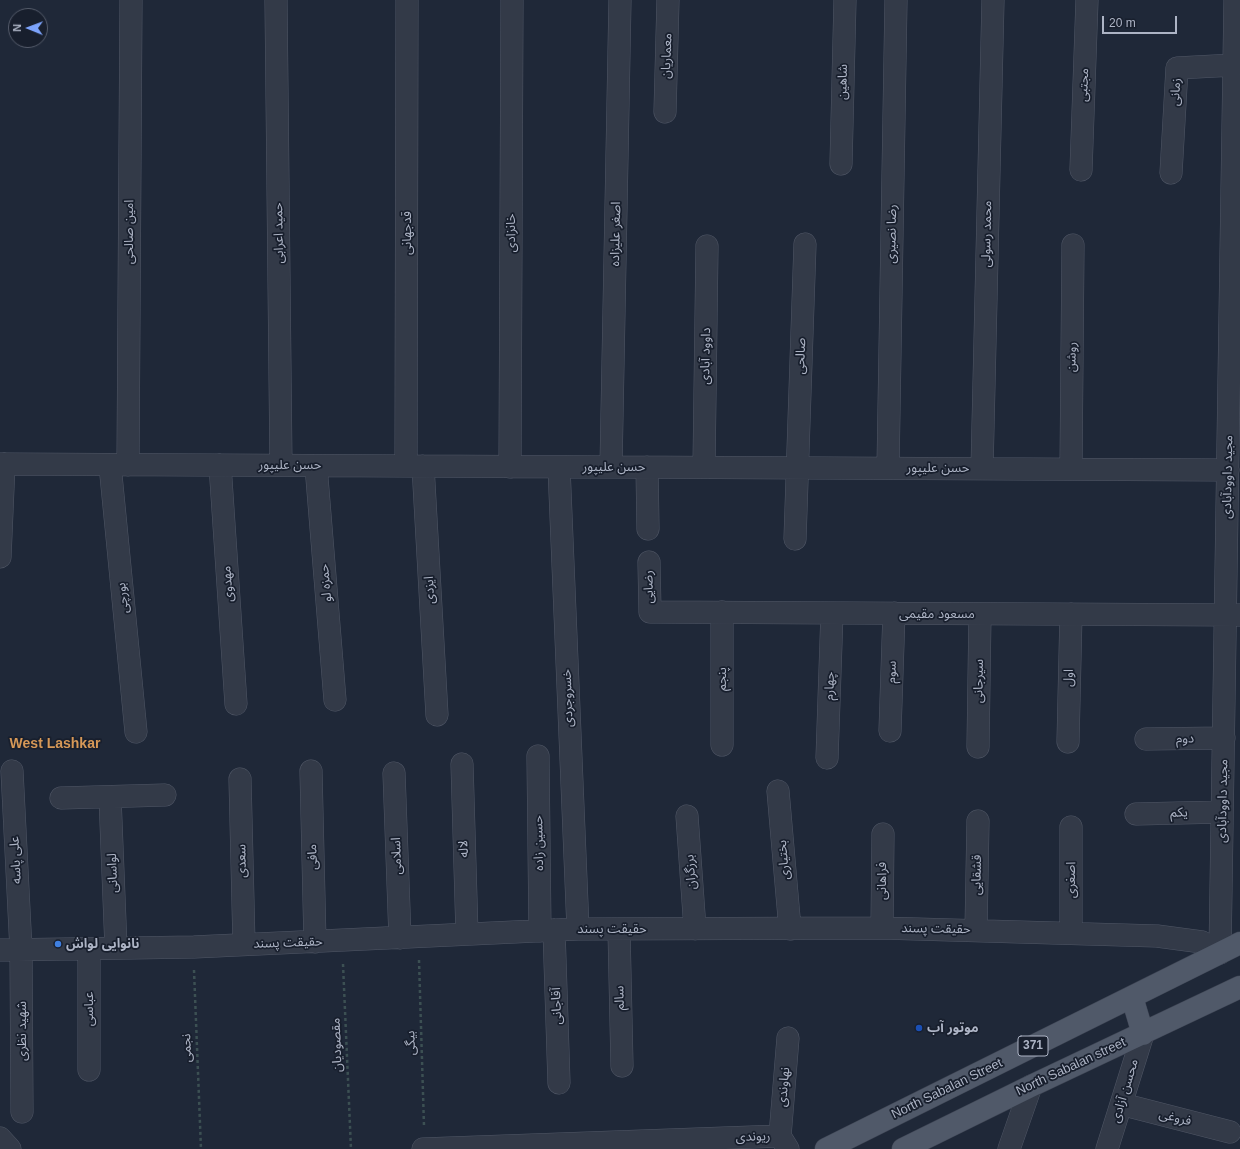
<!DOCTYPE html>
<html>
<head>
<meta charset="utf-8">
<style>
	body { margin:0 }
	#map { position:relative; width:1240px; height:1149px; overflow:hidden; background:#1f2838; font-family:Helvetica,sans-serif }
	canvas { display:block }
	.north { position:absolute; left:8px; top:8px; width:40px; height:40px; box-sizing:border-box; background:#181f2d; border:1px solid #545b6a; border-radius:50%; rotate:271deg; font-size:11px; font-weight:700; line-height:16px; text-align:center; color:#adb4c5 }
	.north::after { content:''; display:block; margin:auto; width:14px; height:18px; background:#7ca3fb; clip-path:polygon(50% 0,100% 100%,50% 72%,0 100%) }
	.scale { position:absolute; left:1102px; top:16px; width:75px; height:18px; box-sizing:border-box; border:2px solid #adb4c5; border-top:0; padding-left:5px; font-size:12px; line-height:14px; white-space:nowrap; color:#adb4c5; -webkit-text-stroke:3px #181f2d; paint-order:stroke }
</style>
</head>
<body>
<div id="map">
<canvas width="1240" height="1149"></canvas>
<div class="north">N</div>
<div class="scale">20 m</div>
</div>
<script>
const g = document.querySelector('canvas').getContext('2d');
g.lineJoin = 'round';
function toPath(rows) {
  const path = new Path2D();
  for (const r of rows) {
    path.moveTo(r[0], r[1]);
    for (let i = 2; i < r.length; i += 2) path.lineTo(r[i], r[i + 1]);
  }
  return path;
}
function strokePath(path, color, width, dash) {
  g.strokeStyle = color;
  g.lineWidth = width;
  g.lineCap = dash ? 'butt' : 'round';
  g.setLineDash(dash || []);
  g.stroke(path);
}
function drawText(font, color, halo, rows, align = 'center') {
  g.font = font + ' Helvetica,"Noto Sans Arabic",sans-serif';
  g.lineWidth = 3.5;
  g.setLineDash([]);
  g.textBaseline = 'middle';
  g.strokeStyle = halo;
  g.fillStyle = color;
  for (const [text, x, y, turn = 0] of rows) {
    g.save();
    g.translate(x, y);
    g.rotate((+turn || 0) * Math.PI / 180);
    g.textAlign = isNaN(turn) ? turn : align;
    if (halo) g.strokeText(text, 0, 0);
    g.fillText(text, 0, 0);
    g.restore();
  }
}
const street = toPath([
	[276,0,281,465],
	[665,112,668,0],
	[841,164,845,0],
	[1081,170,1087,0],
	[1171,173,1177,68,1234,65],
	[0,464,1228,470],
	[110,465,136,732],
	[128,465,131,0],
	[220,465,236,704],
	[316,466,335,700],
	[406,466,407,0],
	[423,466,437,715],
	[510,467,512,0],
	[559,467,578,929],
	[611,467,620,0],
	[647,467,648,529],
	[704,467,707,246],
	[888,468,896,0],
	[982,469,993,0],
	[1071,469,1073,245],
	[795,539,805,244],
	[0,557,4,464],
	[649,562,650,612,1239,615],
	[722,612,722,745],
	[890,731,894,613],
	[1146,739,1224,738],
	[1068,742,1071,614],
	[978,747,980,614],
	[538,756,540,931],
	[827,758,832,613],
	[462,764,467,934],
	[12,771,21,950,22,1112],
	[311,771,315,942],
	[394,773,400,938],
	[240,779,244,944],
	[778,791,790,929],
	[110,797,116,948],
	[61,798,165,795],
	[1136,814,1222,812],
	[687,816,695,929],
	[1071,827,1071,933],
	[882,928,883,834],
	[554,930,559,1083],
	[619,930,622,1066],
	[976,930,978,821],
	[0,950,194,947,578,929,882,928,1157,936,1202,942,1220,953],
	[1220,953,1235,0],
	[89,1070,89,949],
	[1121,1104,1230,1132],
	[780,1136,788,1038],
	[0,1138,10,1149],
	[423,1149,780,1136,788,1149],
	[1009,1149,1031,1086],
	[1107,1149,1143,1034]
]);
const primary = toPath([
	[1132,997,1143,1034],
	[826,1149,1240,943],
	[903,1149,1031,1086,1240,987]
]);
strokePath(street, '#505766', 23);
strokePath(primary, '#3c4352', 23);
strokePath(toPath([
	[419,960,424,1126],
	[343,964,351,1149],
	[194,970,201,1149]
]), '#3c5053', 2.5, [3, 3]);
strokePath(street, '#333a48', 22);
strokePath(primary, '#505969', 22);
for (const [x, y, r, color] of [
	[58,944,4,"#3f7fe0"],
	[919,1028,4,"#1a4fb4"]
]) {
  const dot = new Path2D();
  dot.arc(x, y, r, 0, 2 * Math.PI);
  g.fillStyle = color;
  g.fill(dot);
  strokePath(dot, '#181f2d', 1.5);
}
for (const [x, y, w] of [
	[1033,1046,30]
]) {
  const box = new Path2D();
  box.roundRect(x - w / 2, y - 10, w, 20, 3);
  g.fillStyle = '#181f2d';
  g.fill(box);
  strokePath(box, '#adb4c5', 1);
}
drawText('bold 12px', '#adb4c5', null, [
	["371",1033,1046]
]);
drawText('13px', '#adb4c5', '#181f2d', [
	["معماریان",667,56,-88],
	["شاهین",843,82,-89],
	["مجتبی",1084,85,-88],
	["زمانی",1176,92,-87],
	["امین صالحی",129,232,-90],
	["حمید اعرابی",279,233,-91],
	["قدجهانی",407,233,-90],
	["خانزادی",511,233,-90],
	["اصغر علیزاده",616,234,-89],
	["رضا نصیری",892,234,-89],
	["محمد رسولی",987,234,-89],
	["داوود آبادی",706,356,-89],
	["صالحی",801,356,-88],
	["روشن",1072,357,-89],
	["حسن علیپور",290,465],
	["حسن علیپور",614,467],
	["حسن علیپور",938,468],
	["مجید داوودآبادی",1228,477,-89],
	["حمزه لو",326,583,-95],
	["مهدوی",228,584,-94],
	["رضایی",649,587,-91],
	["ایزدی",430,590,-93],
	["بورچی",123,598,-96],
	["مسعود مقیمی",937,614],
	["سوم",892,672,-88],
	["اول",1069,678,-88],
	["پنجم",722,679,-90],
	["سیرجانی",979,681,-89],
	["چهارم",830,686,-88],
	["خسروجردی",568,698,-92],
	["دوم",1185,739,-1],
	["مجید داوودآبادی",1223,801,-89],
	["یکم",1179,813,-1],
	["حسین زاده",539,843,-91],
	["لاله",464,849,-92],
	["اسلامی",397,856,-92],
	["مافی",313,857,-92],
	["علی پاسه",16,860,-93],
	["بختیاری",784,860,-95],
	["سعدی",242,861,-91],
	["برزگران",691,872,-94],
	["لواسانی",113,873,-92],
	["قشقایی",977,875,-89],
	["اصغری",1071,880,-90],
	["فراهانی",882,881,-90],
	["حقیقت پسند",612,929],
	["حقیقت پسند",936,929,1],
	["حقیقت پسند",288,943,-2],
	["سالم",620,998,-91],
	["آقاجانی",557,1006,-92],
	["عباسی",89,1009,-90],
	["شهید نظری",22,1031,-90],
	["بیگی",411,1043,-92],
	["مقصودیان",337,1045,-92],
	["نجمی",187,1048,-92],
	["North Sabalan street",1071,1067,-25],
	["نهاوندی",784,1087,-85],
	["North Sabalan Street",947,1089,-26],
	["محسن آزادی",1125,1091,-73],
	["فروغی",1175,1118,14],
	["ریوندی",753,1137,-2]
]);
drawText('bold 13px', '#adb4c5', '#181f2d', [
	["نانوایی لواش",66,944],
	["موتور آب",927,1028]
], 'left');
drawText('bold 14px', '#d69857', '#181f2d', [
	["West Lashkar",55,744]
]);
</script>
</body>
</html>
